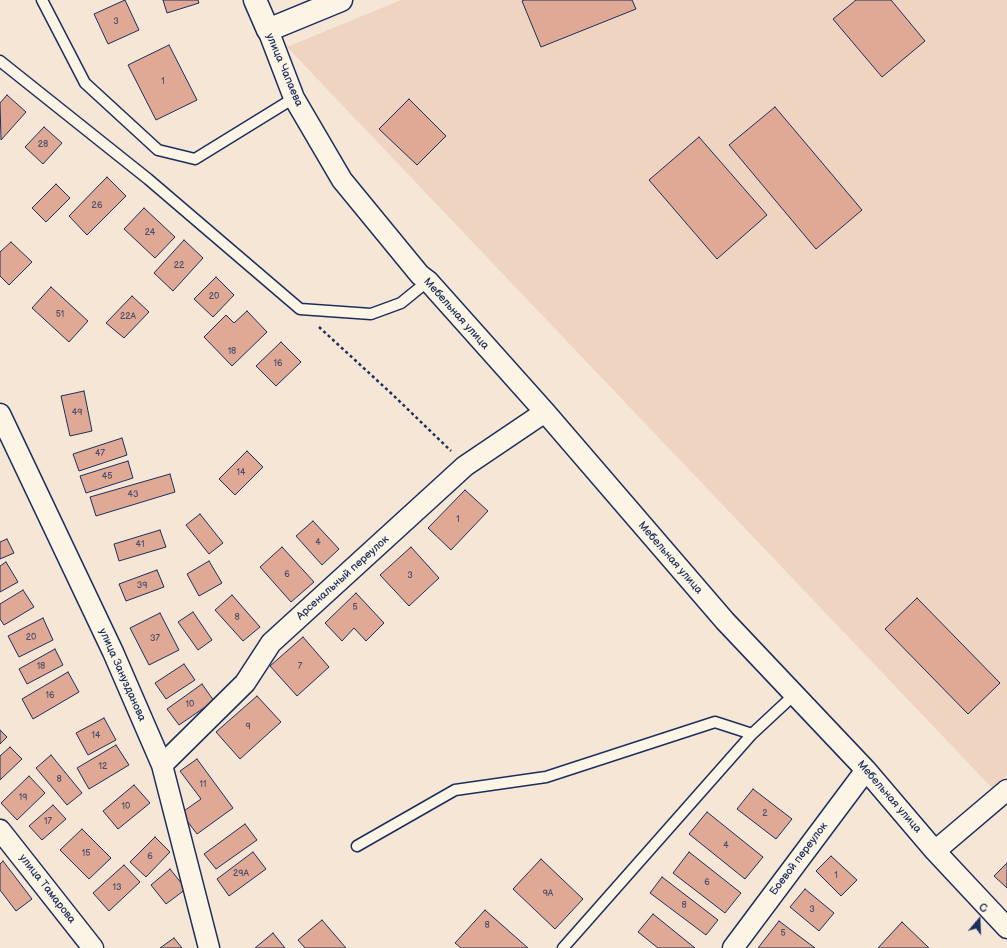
<!DOCTYPE html>
<html>
<head>
<meta charset="utf-8">
<style>
	body { margin:0 }
	#map { position:relative; width:1007px; height:948px; overflow:hidden; background:#f6e6d5; font-family:"Balsamiq Sans",sans-serif }
	canvas { display:block }
	.north { position:absolute; left:959px; top:900px; width:40px; height:40px; -webkit-text-stroke:3px #fcf5e5; paint-order:stroke; rotate:19deg; font-size:11px; font-weight:700; line-height:16px; text-align:center; color:#1b2f5e }
	.north::after { content:''; display:block; margin:auto; width:14px; height:18px; background:#1b2f5e; clip-path:polygon(50% 0,100% 100%,50% 72%,0 100%) }
</style>
</head>
<body>
<div id="map">
<canvas width="1007" height="948"></canvas>
<div class="north">С</div>
</div>
<script>
const g = document.querySelector('canvas').getContext('2d');
g.lineJoin = 'round';
function fill(path, color) {
  g.fillStyle = color;
  g.fill(path, 'evenodd');
}
function toPath(rows) {
  const path = new Path2D();
  for (const r of rows) {
    path.moveTo(r[0], r[1]);
    for (let i = 2; i < r.length; i += 2) path.lineTo(r[i], r[i + 1]);
  }
  return path;
}
function strokePath(path, color, width, dash) {
  g.strokeStyle = color;
  g.lineWidth = width;
  g.lineCap = dash ? 'butt' : 'round';
  g.setLineDash(dash || []);
  g.stroke(path);
}
function drawText(font, color, halo, rows, align = 'center') {
  g.font = font + ' "Balsamiq Sans",sans-serif';
  g.lineWidth = 3;
  g.setLineDash([]);
  g.textBaseline = 'middle';
  g.strokeStyle = halo;
  g.fillStyle = color;
  for (const [text, x, y, turn = 0] of rows) {
    g.save();
    g.translate(x, y);
    g.rotate((+turn || 0) * Math.PI / 180);
    g.textAlign = isNaN(turn) ? turn : align;
    if (halo) g.strokeText(text, 0, 0);
    g.fillText(text, 0, 0);
    g.restore();
  }
}
fill(toPath([
	[401,0,1007,0,1007,775,992,788,287,47]
]), '#efd4c2');
const building = toPath([
	[125,0,139,30,108,44,94,14,125,0],
	[163,0,198,0,199,3,167,13,163,0],
	[524,0,632,0,636,9,541,47,522,1,524,0],
	[856,0,891,0,925,41,882,77,833,19,856,0],
	[169,45,197,100,156,120,128,65,169,45],
	[7,95,26,112,1,140,0,103,7,95],
	[409,99,446,136,417,165,379,129,409,99],
	[775,107,862,210,816,249,729,145,775,107],
	[44,127,62,143,43,164,25,147,44,127],
	[699,137,767,215,717,259,649,180,699,137],
	[107,177,126,196,87,235,69,216,107,177],
	[56,184,70,198,46,222,32,208,56,184],
	[144,208,175,237,155,258,124,229,144,208],
	[184,240,203,258,173,291,154,273,184,240],
	[11,242,32,262,9,285,0,276,0,252,11,242],
	[216,277,234,295,213,317,194,299,216,277],
	[51,287,88,321,69,342,32,308,51,287],
	[132,296,149,312,124,338,106,323,132,296],
	[247,311,267,332,232,366,204,337,226,315,234,323,247,311],
	[281,342,301,362,276,386,256,366,281,342],
	[84,391,92,431,70,436,61,396,84,391],
	[122,438,127,455,79,471,73,454,122,438],
	[247,451,263,467,235,495,219,479,247,451],
	[128,461,133,478,86,493,80,476,128,461],
	[170,474,175,492,96,516,90,497,170,474],
	[465,490,488,511,451,550,428,528,465,490],
	[200,514,223,543,209,554,186,525,200,514],
	[313,521,339,549,322,565,296,536,313,521],
	[160,530,166,547,119,561,114,544,160,530],
	[7,539,14,553,0,559,0,542,7,539],
	[282,547,314,582,291,602,260,567,282,547],
	[411,547,439,578,409,606,380,575,411,547],
	[209,561,222,583,199,596,187,574,209,561],
	[6,562,18,582,0,592,0,566,6,562],
	[157,570,164,587,126,601,119,584,157,570],
	[23,590,34,607,4,625,0,619,0,604,23,590],
	[356,593,384,623,366,641,354,628,342,641,325,623,356,593],
	[232,595,260,627,243,641,215,610,232,595],
	[917,598,1000,683,968,714,885,629,917,598],
	[193,612,212,640,198,650,178,622,193,612],
	[160,613,179,650,149,665,130,628,160,613],
	[43,618,53,640,19,657,8,636,43,618],
	[303,637,329,667,297,696,270,666,303,637],
	[55,649,63,665,27,684,19,669,55,649],
	[184,664,195,680,166,699,155,683,184,664],
	[68,672,79,692,33,719,22,699,68,672],
	[202,684,214,701,179,725,167,709,202,684],
	[257,696,281,722,240,759,216,732,257,696],
	[104,718,116,740,88,755,76,733,104,718],
	[0,730,7,737,0,744,0,730],
	[116,745,129,765,89,789,77,768,116,745],
	[10,747,22,759,0,780,0,756,10,747],
	[51,755,82,793,67,805,36,768,51,755],
	[197,759,233,808,197,834,181,813,201,799,180,771,197,759],
	[29,776,45,793,17,820,1,803,29,776],
	[134,785,150,803,118,829,103,811,134,785],
	[753,789,792,819,776,839,737,809,753,789],
	[53,805,66,819,42,840,29,826,53,805],
	[707,812,763,857,745,879,689,834,707,812],
	[245,824,257,840,216,869,204,854,245,824],
	[82,829,111,858,89,879,60,850,82,829],
	[155,837,170,852,146,877,130,862,155,837],
	[253,852,266,869,229,896,217,879,253,852],
	[689,852,741,893,725,913,673,873,689,852],
	[831,856,857,880,841,896,816,871,831,856],
	[541,859,583,899,555,929,513,889,541,859],
	[3,861,32,899,16,911,0,890,0,864,3,861],
	[1007,863,1007,888,994,876,1007,863],
	[124,865,140,882,109,911,93,893,124,865],
	[170,869,186,889,166,904,151,885,170,869],
	[662,877,718,920,706,935,650,893,662,877],
	[805,889,834,913,819,931,790,907,805,889],
	[485,910,528,948,461,948,455,943,485,910],
	[653,914,695,948,658,948,638,932,653,914],
	[322,920,346,948,305,948,298,940,322,920],
	[779,921,815,948,758,948,779,921],
	[902,922,929,948,878,948,902,922],
	[273,933,285,948,255,948,273,933],
	[174,938,182,948,160,948,174,938]
]);
fill(building, '#dfa995');
strokePath(building, '#1b2f5e', 1);
const lane = toPath([
	[42,0,85,83,158,150,195,159,294,98],
	[0,61,148,179,300,309,371,314,401,303,428,281],
	[357,846,455,790,546,777,715,722,752,734],
	[563,948,752,734,795,694]
]);
const street = toPath([
	[268,30,294,98,342,180,420,275,428,281,545,412,725,621,866,770,935,851,1007,928],
	[0,414,113,652,162,765,209,948],
	[162,765,245,683,271,643,465,466,545,412],
	[0,830,93,948],
	[935,851,1007,790],
	[733,948,866,770]
]);
const secondary = toPath([
	[255,0,268,30,341,0]
]);
strokePath(lane, '#1b2f5e', 13);
strokePath(street, '#1b2f5e', 23);
strokePath(secondary, '#1b2f5e', 25);
strokePath(toPath([
	[319,327,393,395,451,451]
]), '#1b2f5e', 2.5, [3, 3]);
strokePath(lane, '#fcf5e5', 10);
strokePath(street, '#fcf5e5', 20);
strokePath(secondary, '#fcf5e5', 22);
drawText('9px', '#4c4e6c', null, [
	["3",116,22],
	["1",163,82],
	["28",43,145],
	["26",97,206],
	["24",150,233],
	["22",179,266],
	["20",214,297],
	["51",60,315],
	["22А",128,317],
	["18",232,352],
	["16",278,364],
	["49",77,413],
	["47",100,454],
	["14",241,473],
	["45",107,477],
	["43",133,495],
	["1",458,520],
	["4",318,543],
	["41",140,545],
	["6",287,575],
	["3",410,576],
	["39",142,586],
	["5",355,608],
	["8",237,618],
	["20",31,638],
	["37",155,639],
	["18",41,667],
	["7",300,667],
	["16",50,696],
	["10",190,705],
	["9",248,727],
	["14",96,736],
	["12",103,767],
	["8",59,780],
	["11",203,785],
	["19",23,798],
	["10",126,807],
	["2",765,814],
	["17",48,822],
	["4",726,846],
	["15",86,854],
	["6",150,857],
	["29А",241,874],
	["1",836,876],
	["6",707,883],
	["13",117,888],
	["9А",548,894],
	["8",684,906],
	["3",812,910],
	["8",487,926],
	["5",783,934]
]);
drawText('11px', '#1b2f5e', '#fcf5e5', [
	["улица Чапаева",284,70,67],
	["Мебельная улица",456,314,48],
	["Мебельная улица",670,558,49],
	["Арсенальный переулок",343,578,-42],
	["улица Занузданова",122,675,66],
	["Мебельная улица",889,797,49],
	["Боевой переулок",799,859,-53],
	["улица Тамарова",47,889,52]
]);
</script>
</body>
</html>
